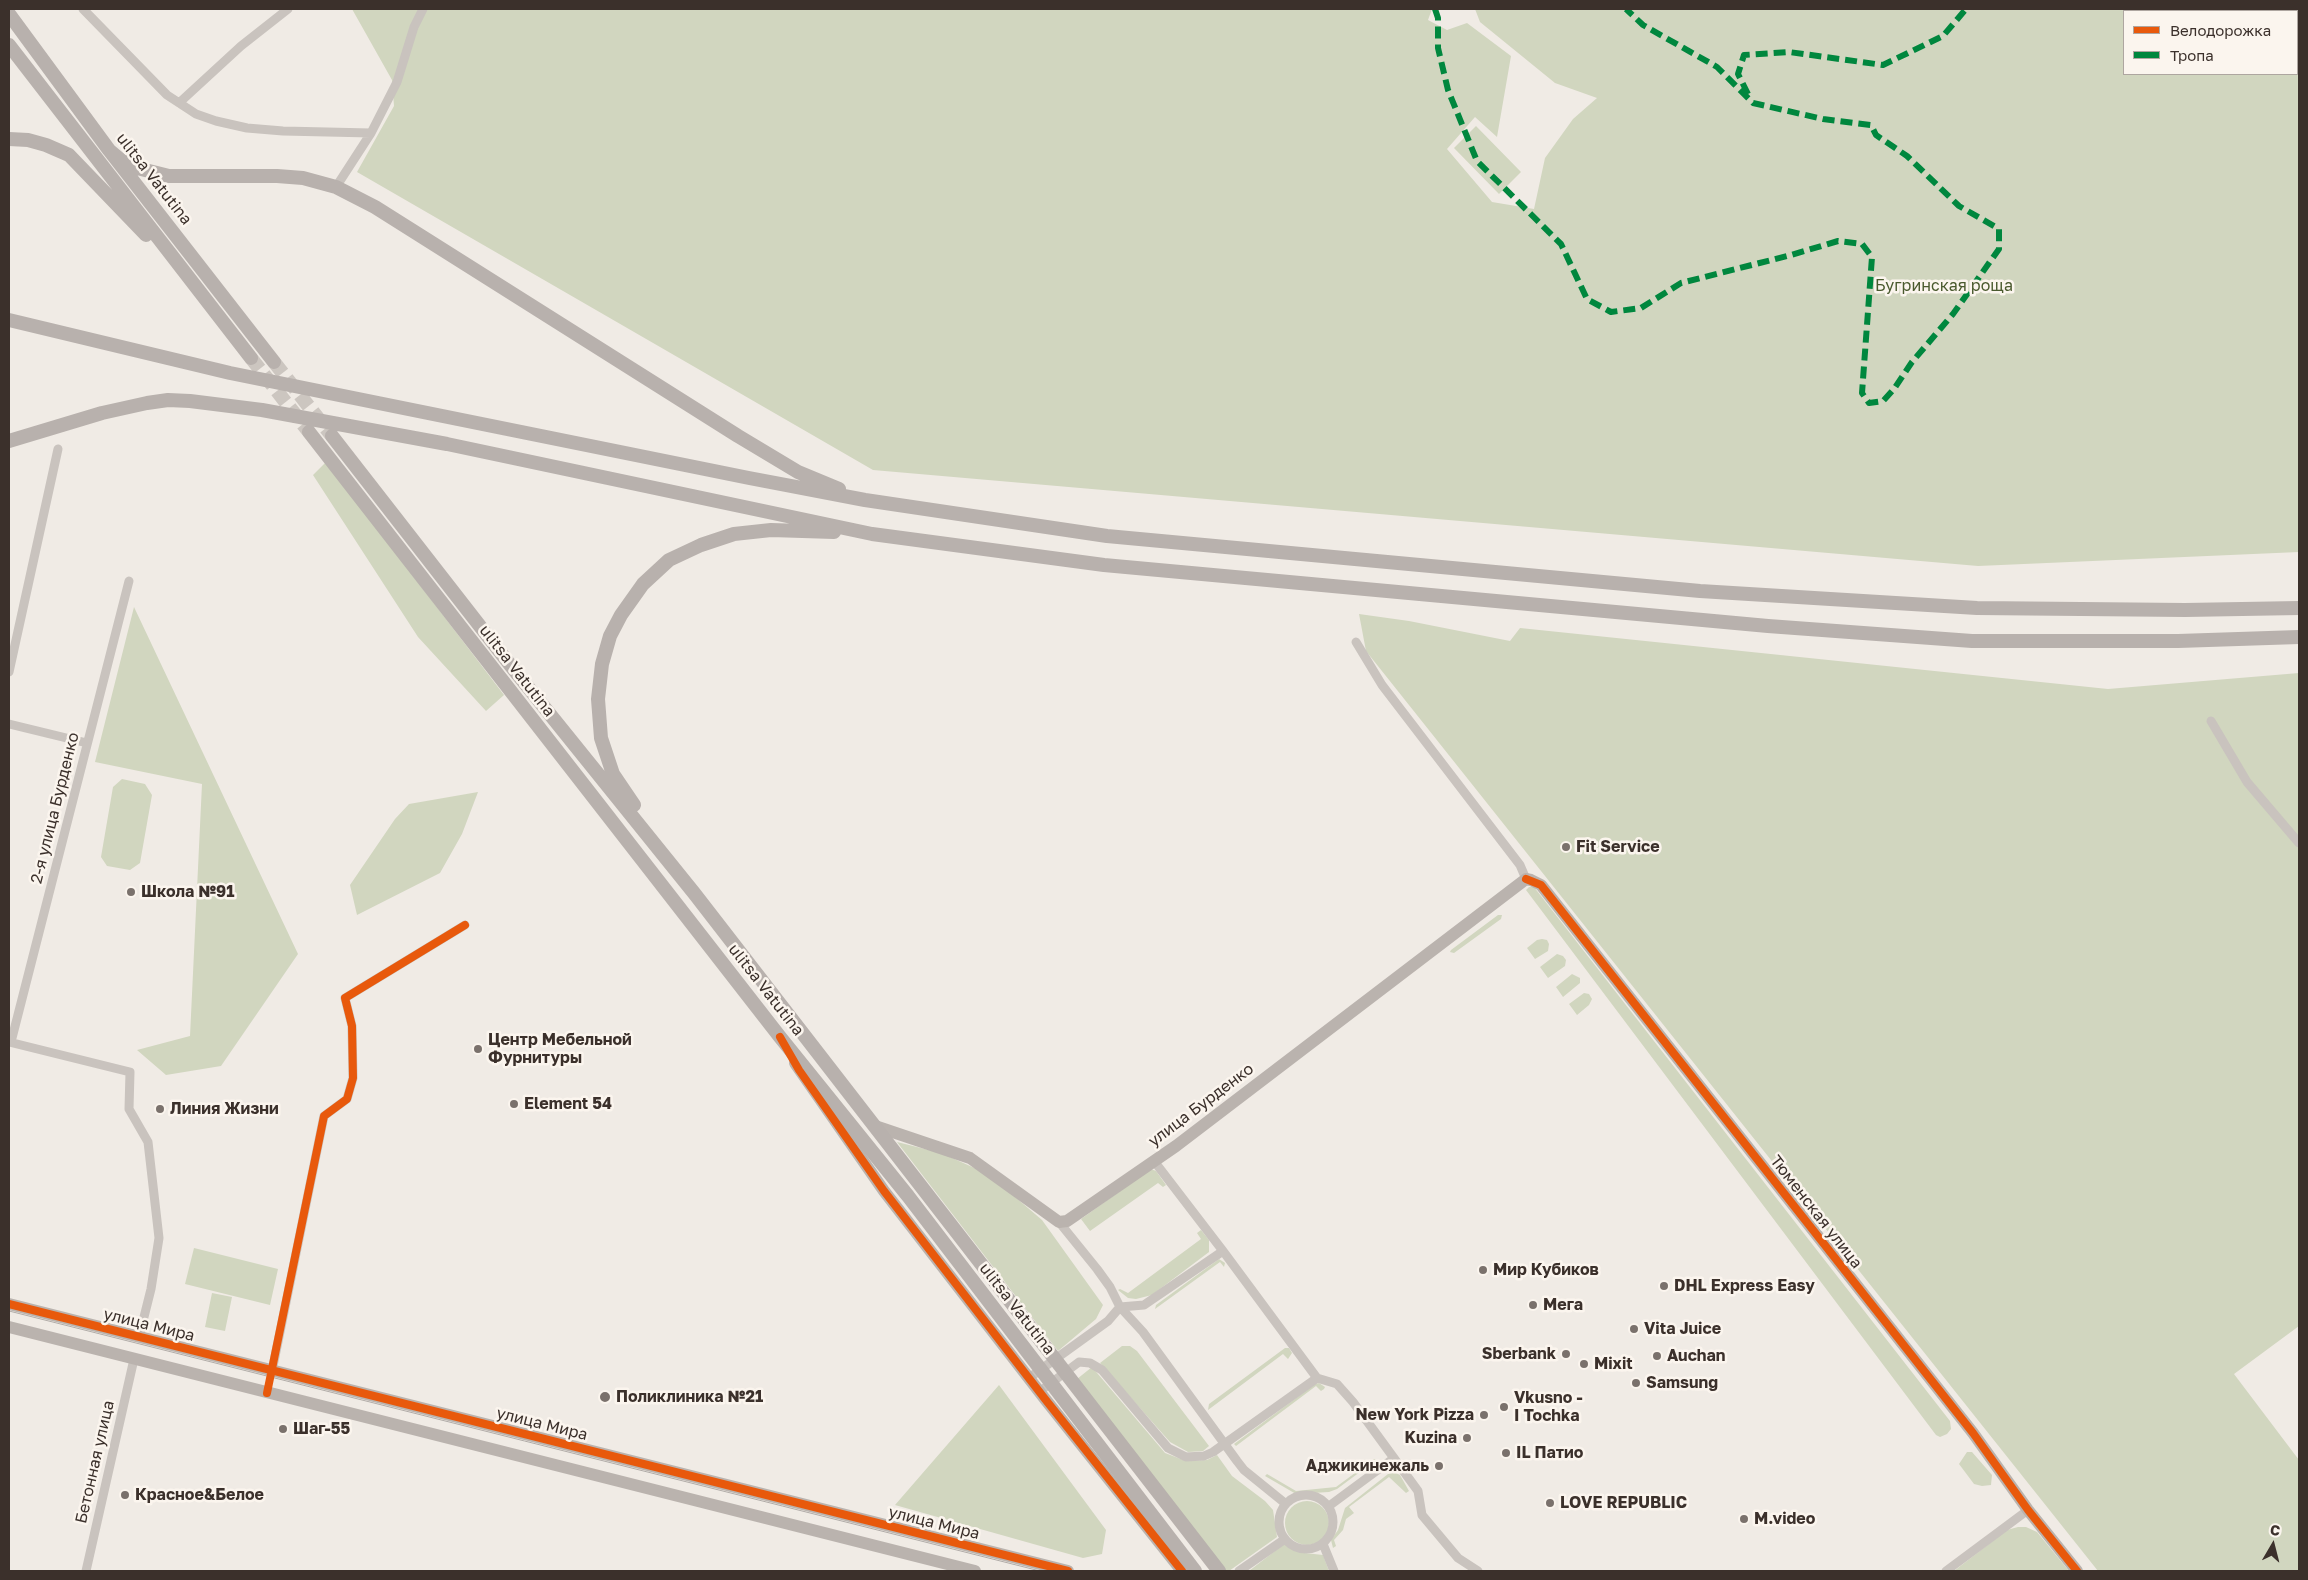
<!DOCTYPE html>
<html>
<head>
<meta charset="utf-8">
<style>
	body { margin:0 }
	#map { position:relative; width:2308px; height:1580px; overflow:hidden; background:#f0ebe5; font-family:"Golos Text",sans-serif }
	canvas { display:block }
	.frame { position:absolute; inset:0; border:10px solid #3b302b; pointer-events:none }
	.legend { position:absolute; left:2123px; top:10px; width:175px; height:65px; box-sizing:border-box; background:#fbf5ee; border:1px solid #aea6a0; margin:0; padding:6px 9px; list-style:none; font-size:15px; color:#3b302b }
	.legend li { display:flex; align-items:center; gap:10px; height:25px }
	.legend b { width:25px; border:1px solid #aea6a0 }
	.north { position:absolute; left:2248px; top:1520px; width:50px; height:50px; -webkit-text-stroke:4px #fbf5ee; paint-order:stroke; rotate:8deg; font-size:14px; font-weight:700; line-height:20px; text-align:center; color:#3b302b }
	.north::after { content:''; display:block; margin:auto; width:18px; height:22px; background:#3b302b; clip-path:polygon(50% 0,100% 100%,50% 72%,0 100%) }
</style>
</head>
<body>
<div id="map">
<canvas width="2308" height="1580"></canvas>
<div class="frame"></div>
<ul class="legend">
<li><b style="height:6px;background:#e8590c"></b>Велодорожка</li>
<li><b style="height:6px;background:#00873e"></b>Тропа</li>
</ul>
<div class="north">С</div>
</div>
<script>
const g = document.querySelector('canvas').getContext('2d');
g.lineJoin = 'round';
function fill(path, color) {
  g.fillStyle = color;
  g.fill(path, 'evenodd');
}
function toPath(rows) {
  const path = new Path2D();
  for (const r of rows) {
    if (r.length === 3) {
      path.moveTo(r[0] + r[2], r[1]);
      path.arc(r[0], r[1], r[2], 0, 2 * Math.PI);
      continue;
    }
    path.moveTo(r[0], r[1]);
    for (let i = 2; i < r.length; i += 2) path.lineTo(r[i], r[i + 1]);
  }
  return path;
}
function strokePath(path, color, width, dash) {
  g.strokeStyle = color;
  g.lineWidth = width;
  g.lineCap = dash ? 'butt' : 'round';
  g.setLineDash(dash || []);
  g.stroke(path);
}
function drawText(font, color, halo, rows, align = 'center') {
  g.font = font + ' "Golos Text",sans-serif';
  g.lineWidth = 5;
  g.setLineDash([]);
  g.textBaseline = 'middle';
  g.strokeStyle = halo;
  g.fillStyle = color;
  for (const [text, x, y, turn = 0] of rows) {
    g.save();
    g.translate(x, y);
    g.rotate((+turn || 0) * Math.PI / 180);
    g.textAlign = isNaN(turn) ? turn : align;
    if (halo) g.strokeText(text, 0, 0);
    g.fillText(text, 0, 0);
    g.restore();
  }
}
fill(toPath([
	[352,9,1432,9,1428,20,1447,30,1467,23,1511,56,1497,137,1475,117,1447,149,1492,202,1534,209,1545,158,1573,119,1597,98,1555,83,1480,22,1475,9,2299,9,2299,552,1978,566,873,470,357,172,394,106,392,80],
	[2124,11,2297,11,2297,74,2124,74],
	[1476,126,1521,172,1499,194,1454,148],
	[326,462,504,695,486,711,418,637,313,475],
	[134,607,298,954,221,1066,166,1075,137,1050,190,1036,202,784,95,762],
	[1359,614,1409,621,1510,641,1520,628,2108,689,2299,673,2299,1326,2234,1374,2299,1460,2299,1571,2098,1571,1366,651],
	[122,779,145,784,152,795,140,863,130,870,107,866,101,857,113,787],
	[478,792,462,834,440,873,357,915,350,885,395,819,409,804],
	[1529,887,1534,887,1950,1421,1951,1429,1947,1434,1940,1437,1936,1435,1526,890],
	[1498,915,1502,915,1501,919,1454,953,1450,952,1451,950],
	[1542,939,1547,940,1549,944,1548,951,1535,959,1527,948,1537,940],
	[1557,954,1563,956,1566,960,1565,966,1548,978,1540,967],
	[1572,974,1580,978,1580,983,1563,997,1556,987],
	[1584,993,1589,994,1592,999,1589,1005,1577,1015,1569,1004],
	[897,1142,941,1153,979,1170,1000,1184,1042,1220,1103,1305,1096,1319,1058,1351],
	[1151,1169,1156,1171,1166,1185,1163,1187,1158,1183,1090,1231,1081,1219],
	[1201,1230,1209,1240,1209,1252,1152,1295,1136,1299,1128,1298,1118,1290,1120,1289,1128,1293,1201,1239,1197,1233],
	[194,1248,278,1269,270,1305,185,1284],
	[1219,1259,1225,1263,1224,1267,1220,1262,1155,1309,1156,1305],
	[212,1293,232,1297,225,1331,205,1327],
	[1122,1346,1130,1346,1137,1351,1209,1446,1203,1451,1188,1452,1170,1442,1100,1363],
	[1285,1348,1289,1348,1292,1353,1288,1359,1283,1354,1208,1410,1209,1404],
	[1092,1367,1165,1453,1186,1461,1207,1460,1217,1455,1232,1476,1265,1501,1273,1510,1277,1537,1229,1571,1225,1571,1077,1379],
	[1319,1383,1325,1387,1324,1389,1321,1391,1316,1386,1236,1446,1234,1444,1315,1384],
	[999,1385,1106,1530,1102,1554,1083,1558,895,1505],
	[1967,1452,1972,1452,1992,1475,1991,1485,1982,1486,1974,1484,1959,1464],
	[1374,1459,1376,1460,1337,1489,1329,1492,1296,1494,1265,1476,1267,1474,1296,1491,1336,1487],
	[1394,1472,1400,1475,1409,1491,1406,1493,1389,1477,1349,1507,1354,1513,1346,1519,1343,1530,1334,1540,1336,1546,1333,1548,1331,1540,1338,1530,1345,1508,1388,1474],
	[1307,1523,22],
	[2018,1527,2026,1527,2037,1532,2069,1571,1954,1571,2007,1530],
	[1284,1544,1305,1553,1323,1555,1329,1571,1249,1571]
]), '#d1d6bf');
strokePath(toPath([
	[251,358,309,432],
	[274,362,332,436]
]), '#ccc6c0', 14, [14, 7]);
strokePath(toPath([
	[83,9,167,95,196,114,216,121,247,128,283,131,371,133],
	[179,103,241,46,288,9],
	[336,187,371,133,397,82,414,27,423,9],
	[1356,642,1382,685,1520,865,1526,879],
	[9,672,58,449],
	[2211,721,2247,782,2299,843],
	[9,724,87,743],
	[9,1042,130,1072,129,1109,148,1142,159,1238,151,1289,139,1337],
	[11,1042,129,581],
	[1154,1161,1223,1251,1317,1378,1337,1384,1353,1402,1418,1491,1422,1515,1458,1558,1478,1571],
	[1059,1222,1097,1269,1110,1287,1120,1307,1143,1332,1237,1461,1244,1470,1286,1504],
	[272,1371,324,1116,347,1099,353,1078,352,1026,345,998,465,925],
	[1029,1378,1108,1321,1120,1307,1144,1305,1223,1251],
	[1039,1392,1079,1362,1090,1363,1102,1370,1168,1448,1186,1457,1204,1456,1213,1452,1317,1378],
	[1306,1522,27],
	[1329,1506,1394,1458],
	[1323,1544,1334,1571],
	[86,1571,134,1359],
	[1239,1571,1285,1539],
	[1946,1571,2028,1510]
]), '#c9c3be', 9);
strokePath(toPath([
	[795,1063,884,1191,1045,1399,1182,1571],
	[875,1126,970,1158,1059,1222,1067,1221,1176,1146,1526,879,1531,880,1541,885,1973,1433,2028,1510,2077,1571],
	[9,1304,1068,1571],
	[9,1327,975,1571]
]), '#bab3ae', 12);
strokePath(toPath([
	[9,14,109,150,274,362],
	[9,45,251,358],
	[9,139,28,140,46,145,69,155,146,235],
	[109,150,122,161,137,168,169,176,277,176,303,178,336,187,375,207,738,436,798,472,839,489],
	[9,320,230,373,749,478,865,500,1107,536,1700,591,1977,608,2185,610,2299,608],
	[309,432,780,1037,908,1196,1195,1571],
	[332,436,511,666,694,893,1219,1571],
	[9,441,102,413,147,403,168,400,190,401,262,410,447,444,872,534,1104,565,1768,626,1972,641,2178,641,2299,637],
	[634,805,613,774,601,738,598,699,602,664,610,636,621,615,643,584,669,560,701,545,734,534,771,530,834,532]
]), '#b8b1ad', 14);
strokePath(toPath([
	[9,1311,1040,1571]
]), '#b1aca8', 1);
strokePath(toPath([
	[1435,9,1438,18,1438,48,1448,90,1477,161,1561,244,1587,299,1611,312,1641,308,1681,283,1791,255,1838,241,1862,244,1872,257,1862,393,1869,403,1883,401,1894,389,1912,362,1953,314,1999,249,1999,229,1959,206,1907,156,1876,135,1871,125,1823,119,1753,103,1717,67,1643,25,1626,9],
	[1748,94,1738,74,1744,55,1789,52,1883,65,1943,36,1966,9]
]), '#00873e', 6, [12, 6]);
strokePath(toPath([
	[1526,879,1541,885,1973,1433,2028,1510,2077,1571],
	[780,1037,799,1070,884,1191,1045,1399,1182,1571],
	[9,1304,1068,1571],
	[267,1393,324,1116,347,1099,353,1078,352,1026,345,998,465,925]
]), '#e8590c', 8);
for (const [x, y, r, color] of [
	[1566,847,5,"#7a716c"],
	[131,892,5,"#7a716c"],
	[478,1049,5,"#7a716c"],
	[514,1104,5,"#7a716c"],
	[160,1109,5,"#7a716c"],
	[1483,1270,5,"#7a716c"],
	[1664,1286,5,"#7a716c"],
	[1533,1305,5,"#7a716c"],
	[1634,1329,5,"#7a716c"],
	[1566,1354,5,"#7a716c"],
	[1657,1356,5,"#7a716c"],
	[1584,1364,5,"#7a716c"],
	[1636,1383,5,"#7a716c"],
	[605,1397,6,"#7a716c"],
	[1504,1407,5,"#7a716c"],
	[1484,1415,5,"#7a716c"],
	[283,1429,5,"#7a716c"],
	[1467,1438,5,"#7a716c"],
	[1506,1453,5,"#7a716c"],
	[1439,1466,5,"#7a716c"],
	[125,1495,5,"#7a716c"],
	[1550,1503,5,"#7a716c"],
	[1744,1519,5,"#7a716c"]
]) {
  const dot = new Path2D();
  dot.arc(x, y, r, 0, 2 * Math.PI);
  g.fillStyle = color;
  g.fill(dot);
  strokePath(dot, '#fbf5ee', 2);
}
drawText('16px', '#3b302b', '#fbf5ee', [
	["ulitsa Vatutina",154,179,52],
	["ulitsa Vatutina",517,671,52],
	["2-я улица Бурденко",55,808,-76],
	["ulitsa Vatutina",766,990,52],
	["улица Бурденко",1201,1105,-37],
	["Тюменская улица",1816,1212,52],
	["ulitsa Vatutina",1017,1309,52],
	["улица Мира",149,1325,14],
	["улица Мира",542,1424,14],
	["Бетонная улица",95,1462,-77],
	["улица Мира",934,1523,14]
]);
drawText('16px', '#4a5a2e', '#fbf5ee', [
	["Бугринская роща",1944,286]
]);
drawText('bold 16px', '#3b302b', '#fbf5ee', [
	["Fit Service",1576,847],
	["Школа №91",141,892],
	["Центр Мебельной",488,1040],
	["Фурнитуры",488,1058],
	["Element 54",524,1104],
	["Линия Жизни",170,1109],
	["Мир Кубиков",1493,1270],
	["DHL Express Easy",1674,1286],
	["Мега",1543,1305],
	["Vita Juice",1644,1329],
	["Sberbank",1556,1354,"right"],
	["Auchan",1667,1356],
	["Mixit",1594,1364],
	["Samsung",1646,1383],
	["Поликлиника №21",616,1397],
	["Vkusno -",1514,1398],
	["I Tochka",1514,1416],
	["New York Pizza",1474,1415,"right"],
	["Шаг-55",293,1429],
	["Kuzina",1457,1438,"right"],
	["IL Патио",1516,1453],
	["Аджикинежаль",1429,1466,"right"],
	["Красное&Белое",135,1495],
	["LOVE REPUBLIC",1560,1503],
	["M.video",1754,1519]
], 'left');
</script>
</body>
</html>
